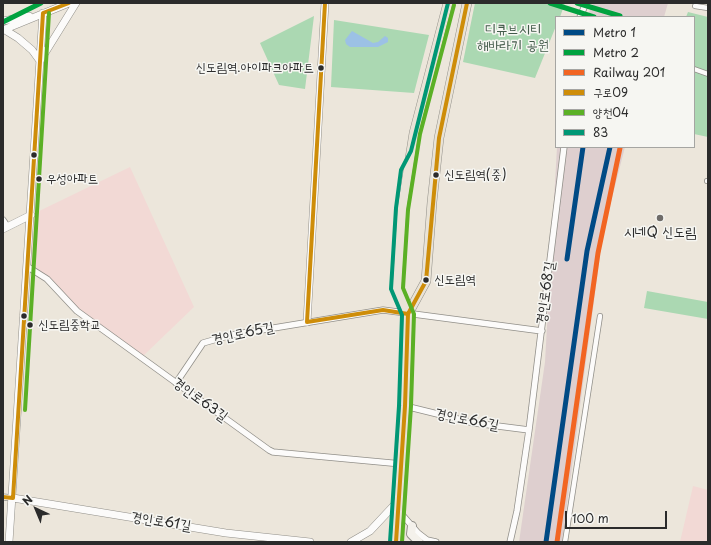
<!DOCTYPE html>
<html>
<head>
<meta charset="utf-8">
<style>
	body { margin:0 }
	#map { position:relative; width:711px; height:545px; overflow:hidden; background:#ece6db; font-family:"Playpen Sans","Poor Story",sans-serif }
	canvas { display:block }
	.frame { position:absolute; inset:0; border:4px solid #2b2b2b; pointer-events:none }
	.legend { position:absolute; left:555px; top:16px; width:140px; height:132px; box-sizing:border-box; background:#f6f6f2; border:1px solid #a5a5a2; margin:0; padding:5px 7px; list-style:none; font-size:12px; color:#2b2b2b }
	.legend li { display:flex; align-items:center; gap:8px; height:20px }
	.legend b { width:20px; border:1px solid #a5a5a2 }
	.north { position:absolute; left:16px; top:489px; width:40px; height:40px; -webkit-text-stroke:3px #f6f6f2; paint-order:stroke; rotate:316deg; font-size:11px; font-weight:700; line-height:16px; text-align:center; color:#2b2b2b }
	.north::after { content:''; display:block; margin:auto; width:14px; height:18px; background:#2b2b2b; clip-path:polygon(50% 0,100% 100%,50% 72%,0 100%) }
	.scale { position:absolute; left:565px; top:511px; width:102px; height:18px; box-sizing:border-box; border:2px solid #2b2b2b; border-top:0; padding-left:5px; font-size:12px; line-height:14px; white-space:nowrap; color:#2b2b2b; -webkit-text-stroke:3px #f6f6f2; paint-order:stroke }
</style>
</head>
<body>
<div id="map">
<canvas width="711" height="545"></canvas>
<div class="frame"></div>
<ul class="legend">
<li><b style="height:5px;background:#004a85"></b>Metro 1</li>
<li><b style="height:5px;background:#00a23f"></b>Metro 2</li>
<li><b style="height:5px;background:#f26522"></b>Railway 201</li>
<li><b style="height:5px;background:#ce8d09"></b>구로09</li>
<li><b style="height:5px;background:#5bb025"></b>양천04</li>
<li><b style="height:5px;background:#009775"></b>83</li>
</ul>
<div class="north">N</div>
<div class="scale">100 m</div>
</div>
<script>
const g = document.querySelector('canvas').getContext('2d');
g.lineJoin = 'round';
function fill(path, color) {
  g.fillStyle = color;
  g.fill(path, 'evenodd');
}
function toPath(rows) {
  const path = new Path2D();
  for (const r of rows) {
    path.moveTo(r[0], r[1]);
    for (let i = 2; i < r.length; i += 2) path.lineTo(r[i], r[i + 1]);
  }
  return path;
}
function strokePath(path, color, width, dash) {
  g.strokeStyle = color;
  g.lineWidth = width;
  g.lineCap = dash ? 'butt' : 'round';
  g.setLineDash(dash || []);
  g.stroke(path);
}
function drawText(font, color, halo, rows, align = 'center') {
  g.font = font + ' "Playpen Sans","Poor Story",sans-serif';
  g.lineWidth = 3;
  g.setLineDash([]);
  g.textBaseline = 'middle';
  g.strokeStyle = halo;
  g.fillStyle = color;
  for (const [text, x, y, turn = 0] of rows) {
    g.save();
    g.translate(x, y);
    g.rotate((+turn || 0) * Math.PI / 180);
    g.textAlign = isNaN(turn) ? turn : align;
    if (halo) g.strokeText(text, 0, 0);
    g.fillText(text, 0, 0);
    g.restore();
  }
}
fill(toPath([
	[130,167,194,307,141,358,77,311,47,279,28,267,31,215],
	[693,486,708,490,708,542,680,542]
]), '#f2d9d5');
fill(toPath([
	[593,3,668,3,664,17,587,17],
	[557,147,625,147,603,233,562,542,519,542,545,362]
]), '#decfcf');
fill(toPath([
	[475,3,565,3,560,17,556,17,556,26,535,78,463,62],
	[688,12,708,17,708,137,694,134,694,17,686,17],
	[314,16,305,89,279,85,260,43],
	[334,20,429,35,414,93,331,87],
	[647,291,708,302,708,319,644,308]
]), '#abd8b2');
fill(toPath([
	[352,31,373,43,378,42,385,36,388,38,388,42,378,47,350,47,346,44,345,40]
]), '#9cc1e5');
const pedestrian = toPath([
	[695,6,708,8],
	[694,69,708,74],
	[707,181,708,181],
	[565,542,600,316]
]);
const minor = toPath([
	[580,17,586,3],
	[3,220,7,226],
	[28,267,47,279,77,311,269,450,273,452,402,464],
	[176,383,203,343,231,335,383,310,542,331],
	[405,406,474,423,529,430],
	[3,497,13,498],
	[398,510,418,533,427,540,436,542],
	[510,542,517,511,529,430,564,147]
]);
const tertiary = toPath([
	[3,21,29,16],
	[3,30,69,3],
	[5,30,18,38,32,50,40,61,76,3],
	[3,229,31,215],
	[307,322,325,3],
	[13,498,226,533,310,542],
	[9,542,43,13],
	[351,542,370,531,399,500]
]);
const secondary = toPath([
	[412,526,411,534,419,542]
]);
const primary = toPath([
	[408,314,426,281,432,202,439,138,467,3],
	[396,542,405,406,408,314,397,289,402,209,414,133,448,3]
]);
strokePath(pedestrian, '#918f89', 6);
strokePath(minor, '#918f89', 7);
strokePath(tertiary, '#918f89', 8);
strokePath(secondary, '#918f89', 10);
strokePath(primary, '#918f89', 10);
strokePath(pedestrian, '#fcfbfa', 4.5);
strokePath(minor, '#fcfbfa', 5.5);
strokePath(tertiary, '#fcfbfa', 7);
strokePath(secondary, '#f4f1eb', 8);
strokePath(primary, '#e9e3d7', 9);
strokePath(toPath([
	[325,3,307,322,383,310,408,314],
	[3,497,13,498,43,13,69,3],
	[396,542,405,406,408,314,426,281,439,138,467,3]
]), '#ce8d09', 4);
strokePath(toPath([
	[25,410,49,13],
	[402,542,411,406,414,314,403,288,408,210,420,134,454,5]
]), '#5bb025', 4);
strokePath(toPath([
	[390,542,399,406,402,315,391,289,396,208,401,170,411,151,448,3]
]), '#009775', 4);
strokePath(toPath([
	[557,542,598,253,620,148]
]), '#f26522', 5);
strokePath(toPath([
	[567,259,583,147],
	[546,542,587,251,610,147]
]), '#004a85', 5);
strokePath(toPath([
	[550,3,594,17],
	[577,3,620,16],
	[3,22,41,3]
]), '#00a23f', 5);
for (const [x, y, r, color] of [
	[321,68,3.5,"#2b2b2b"],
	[34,155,3.5,"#2b2b2b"],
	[436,175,3.5,"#2b2b2b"],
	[39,179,3.5,"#2b2b2b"],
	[660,218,4,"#6f6c69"],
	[426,280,3.5,"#2b2b2b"],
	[24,316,3.5,"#2b2b2b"],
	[30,325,3.5,"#2b2b2b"]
]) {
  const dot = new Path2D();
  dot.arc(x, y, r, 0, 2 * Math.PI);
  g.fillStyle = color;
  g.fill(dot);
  strokePath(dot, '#f6f6f2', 1.5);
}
drawText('13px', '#2b2b2b', '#f6f6f2', [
	["신도림역.아이파크아파트",314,68,"right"],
	["신도림역(중)",444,175],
	["우성아파트",46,179],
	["신도림역",434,280],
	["신도림중학교",38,325]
], 'left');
drawText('14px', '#425b4a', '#f6f6f2', [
	["디큐브시티",513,30],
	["해바라기 공원",513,46]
]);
drawText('14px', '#2b2b2b', '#f6f6f2', [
	["시네Q 신도림",660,233]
]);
drawText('14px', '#2b2b2b', '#f6f6f2', [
	["경인로68길",546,293,-82],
	["경인로65길",243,334,-12],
	["경인로63길",200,400,36],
	["경인로66길",467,420,11],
	["경인로61길",161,522,9]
]);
</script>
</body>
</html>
